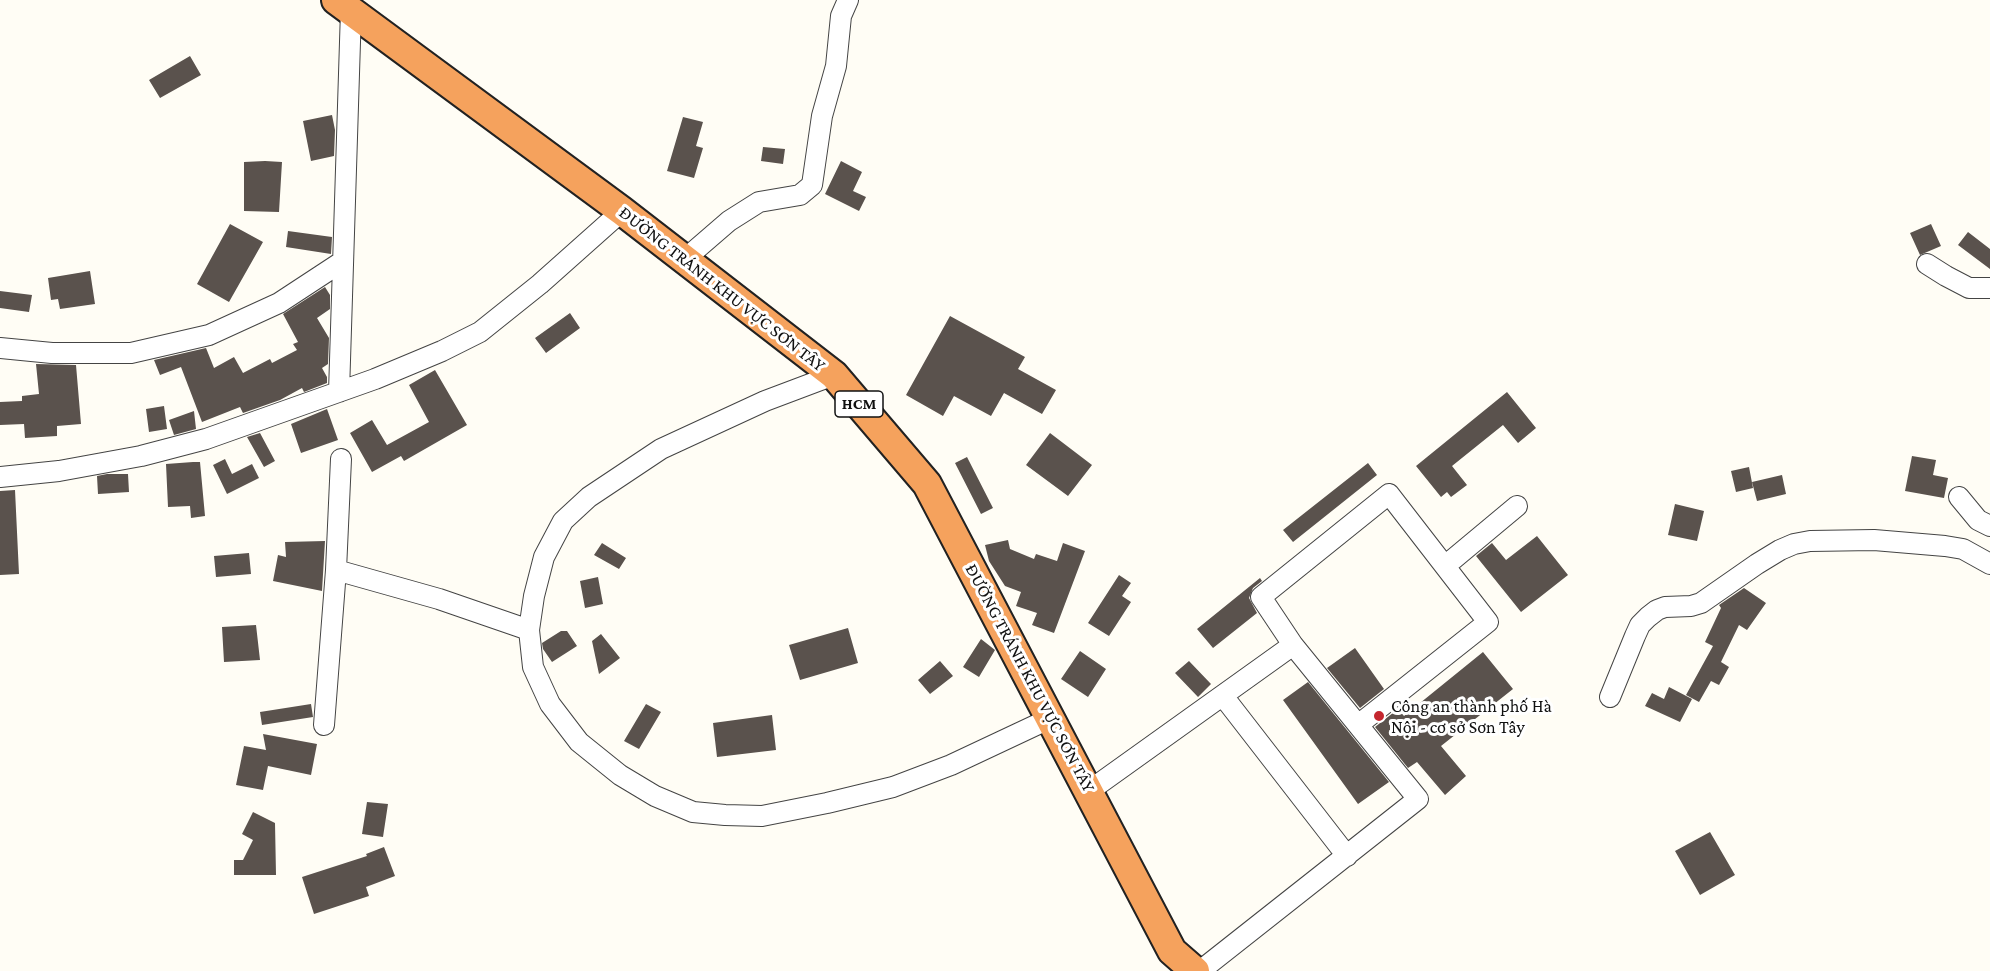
<!DOCTYPE html>
<html>
<head>
<meta charset="utf-8">
<style>
	body { margin:0 }
	canvas { display:block; background:#fffdf5 }
</style>
</head>
<body>
<canvas width="1990" height="971"></canvas>
<script>
const g = document.querySelector('canvas').getContext('2d');
g.lineJoin = 'round';
function fill(path, color) {
  g.fillStyle = color;
  g.fill(path, 'evenodd');
}
function toPath(rows) {
  const path = new Path2D();
  for (const r of rows) {
    path.moveTo(r[0], r[1]);
    for (let i = 2; i < r.length; i += 2) path.lineTo(r[i], r[i + 1]);
  }
  return path;
}
function strokePath(path, color, width, dash) {
  g.strokeStyle = color;
  g.lineWidth = width;
  g.lineCap = dash ? 'butt' : 'round';
  g.setLineDash(dash || []);
  g.stroke(path);
}
function drawText(font, color, halo, rows, align = 'center') {
  g.font = font + ' "Crimson Pro",serif';
  g.lineWidth = 6;
  g.setLineDash([]);
  g.textBaseline = 'middle';
  g.strokeStyle = halo;
  g.fillStyle = color;
  for (const [text, x, y, turn = 0] of rows) {
    g.save();
    g.translate(x, y);
    g.rotate((+turn || 0) * Math.PI / 180);
    g.textAlign = isNaN(turn) ? turn : align;
    if (halo) g.strokeText(text, 0, 0);
    g.fillText(text, 0, 0);
    g.restore();
  }
}
fill(toPath([
	[190,56,201,75,160,98,149,80],
	[332,115,335,130,334,156,311,161,303,121],
	[683,117,703,122,696,146,703,148,694,178,667,171],
	[763,147,785,149,783,164,761,161],
	[265,161,282,162,279,212,244,211,244,162],
	[841,161,862,172,853,191,866,197,859,211,825,194],
	[230,224,263,242,229,302,197,284],
	[1931,224,1941,246,1920,255,1910,233],
	[288,231,332,237,331,254,286,247],
	[1968,232,1990,249,1990,269,1958,245],
	[90,271,95,304,60,309,58,299,51,300,48,278],
	[325,287,330,295,330,309,317,318,329,338,328,364,322,368,327,377,327,383,304,392,302,388,280,400,243,413,240,407,202,422,181,367,160,375,154,360,206,348,214,368,234,357,243,373,270,359,272,363,297,350,293,344,298,342,283,314],
	[0,291,32,295,29,312,0,308],
	[570,313,580,328,546,353,535,338],
	[950,316,1025,357,1018,369,1056,390,1042,414,1004,393,991,416,954,396,943,416,906,395],
	[36,364,76,365,81,424,57,426,57,436,25,438,24,424,0,425,0,402,22,401,22,396,39,394],
	[435,370,467,425,404,461,401,456,372,472,350,433,372,420,387,445,429,422,409,385],
	[1507,392,1536,428,1518,443,1503,425,1452,466,1467,485,1451,497,1447,492,1441,497,1416,466],
	[164,406,167,429,149,432,146,409],
	[327,409,338,440,301,453,291,424],
	[194,411,196,429,174,435,169,420],
	[260,433,275,461,264,467,247,437],
	[1050,433,1092,465,1068,496,1026,465],
	[1912,456,1936,460,1933,475,1948,478,1944,498,1905,491],
	[967,457,993,508,981,514,955,463],
	[225,459,232,474,252,464,259,478,227,494,213,465],
	[193,462,200,462,205,516,191,518,190,506,168,507,166,464],
	[1368,463,1377,475,1293,542,1283,530],
	[1749,467,1753,488,1736,492,1731,471],
	[107,474,128,474,129,492,98,494,97,476],
	[1782,475,1786,494,1757,501,1752,482],
	[15,490,19,574,0,575,0,491],
	[1675,504,1704,511,1697,541,1668,535],
	[1537,536,1568,575,1521,612,1476,556,1492,543,1506,560],
	[1008,540,1010,549,1034,559,1036,554,1057,561,1063,543,1085,551,1054,633,1032,625,1037,613,1016,606,1021,592,1005,586,989,561,985,545],
	[325,541,322,591,273,581,278,555,286,557,285,542],
	[602,543,626,558,619,569,594,555],
	[249,553,251,574,216,577,214,556],
	[1119,575,1131,583,1122,596,1131,602,1109,636,1088,623],
	[598,577,603,604,585,608,580,581],
	[1260,578,1262,581,1253,588,1249,598,1257,613,1213,648,1197,629],
	[1744,588,1766,603,1747,630,1739,625,1721,662,1729,667,1719,685,1711,681,1699,702,1686,695,1713,646,1705,642,1721,608,1719,605],
	[256,625,260,660,224,662,222,627],
	[848,628,858,663,800,680,789,645],
	[561,631,567,631,577,646,552,662,543,649,542,643],
	[601,634,620,658,599,674,592,641],
	[981,639,995,650,979,677,963,667],
	[1355,648,1384,689,1360,708,1327,668],
	[1080,651,1106,669,1088,697,1061,679],
	[1483,652,1513,689,1441,746,1466,776,1445,795,1417,762,1408,768,1375,727,1398,709,1404,716],
	[940,661,953,676,930,694,918,680],
	[1189,661,1211,684,1198,697,1175,673],
	[1308,682,1389,782,1358,804,1283,700],
	[1669,687,1692,699,1680,722,1645,706,1652,693,1664,699],
	[311,704,313,717,262,725,260,712],
	[646,704,661,712,639,749,624,741],
	[772,715,776,750,717,757,713,723],
	[263,734,317,744,311,775,268,766,263,790,236,785,244,746,266,750],
	[367,802,388,804,383,837,362,834],
	[253,812,275,823,276,875,234,875,234,860,243,860,253,840,242,834],
	[1710,832,1735,875,1700,895,1675,851],
	[384,847,395,876,366,887,369,896,314,914,302,877,367,856,366,854]
]), '#5a524d');
const minor = toPath([
	[685,259,729,221,759,202,800,195,812,185,822,116,836,66,841,16,848,0],
	[1927,264,1946,276,1969,288,1990,288],
	[0,348,52,353,131,353,209,335,279,303,343,261],
	[834,375,765,401,661,449,589,497,563,521,544,557,534,596,529,630,533,667,550,704,579,742,620,775,655,796,693,812,725,815,762,816,827,803,893,787,951,765,1051,718],
	[339,392,351,10],
	[0,477,59,471,141,456,206,439,375,379,442,351,480,332,540,284,622,211],
	[1959,497,1978,520,1990,526],
	[1445,566,1517,506],
	[336,570,439,599,529,630],
	[1223,696,1347,856],
	[1610,697,1635,636,1640,625,1648,617,1657,610,1665,607,1691,606,1701,603,1757,564,1780,550,1794,544,1810,541,1874,540,1945,546,1963,549,1990,564],
	[324,725,336,570,341,459],
	[1089,791,1293,645],
	[1200,971,1418,799,1293,645,1261,597,1389,494,1488,622,1358,725]
]);
const highway = toPath([
	[336,0,622,211,834,375,927,484,1172,951,1195,971]
]);
strokePath(minor, '#444', 22);
strokePath(highway, '#222', 32);
strokePath(minor, '#fff', 20);
strokePath(highway, '#f5a25d', 28);
for (const [x, y, r, color] of [
	[1379,716,6,"#c4262e"]
]) {
  const dot = new Path2D();
  dot.arc(x, y, r, 0, 2 * Math.PI);
  g.fillStyle = color;
  g.fill(dot);
  strokePath(dot, '#fff', 2);
}
for (const [x, y, w] of [
	[859,404,48]
]) {
  const box = new Path2D();
  box.roundRect(x - w / 2, y - 13, w, 26, 4.5);
  g.fillStyle = '#fff';
  g.fill(box);
  strokePath(box, '#111', 1.5);
}
drawText('bold 16px', '#111', null, [
	["HCM",859,404]
]);
drawText('18px', '#111', '#fff', [
	["ĐƯỜNG TRÁNH KHU VỰC SƠN TÂY",722,289,38],
	["ĐƯỜNG TRÁNH KHU VỰC SƠN TÂY",1030,678,62]
]);
drawText('18px', '#111', '#fff', [
	["Công an thành phố Hà",1391,706],
	["Nội - cơ sở Sơn Tây",1391,727]
], 'left');
</script>
</body>
</html>
